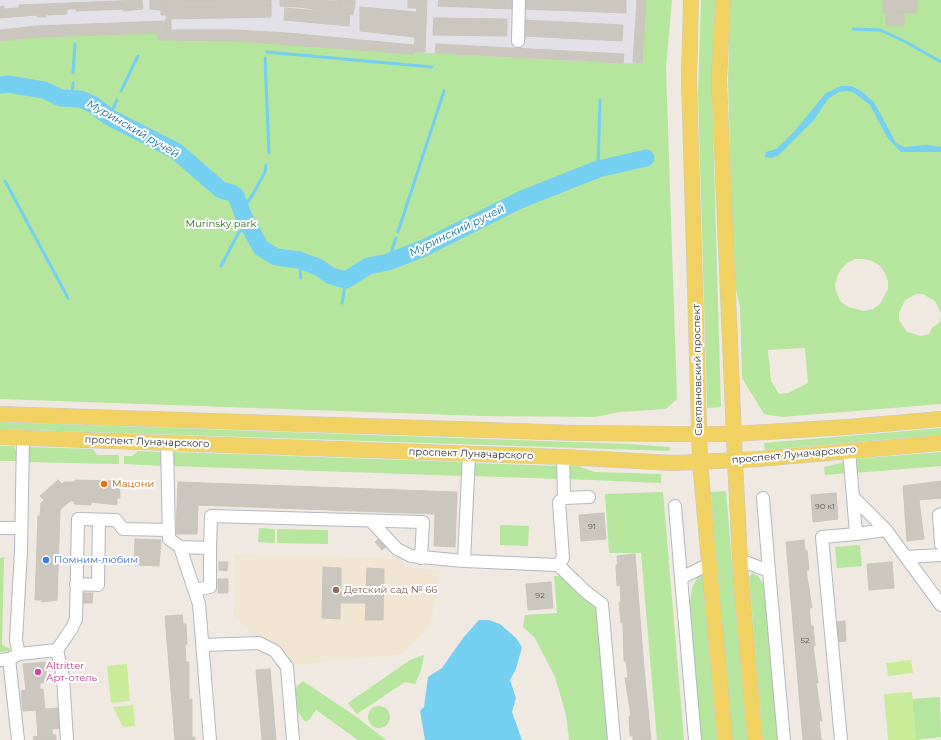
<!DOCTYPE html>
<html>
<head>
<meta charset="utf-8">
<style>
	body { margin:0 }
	canvas { display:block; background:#efe9e1 }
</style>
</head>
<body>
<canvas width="941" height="740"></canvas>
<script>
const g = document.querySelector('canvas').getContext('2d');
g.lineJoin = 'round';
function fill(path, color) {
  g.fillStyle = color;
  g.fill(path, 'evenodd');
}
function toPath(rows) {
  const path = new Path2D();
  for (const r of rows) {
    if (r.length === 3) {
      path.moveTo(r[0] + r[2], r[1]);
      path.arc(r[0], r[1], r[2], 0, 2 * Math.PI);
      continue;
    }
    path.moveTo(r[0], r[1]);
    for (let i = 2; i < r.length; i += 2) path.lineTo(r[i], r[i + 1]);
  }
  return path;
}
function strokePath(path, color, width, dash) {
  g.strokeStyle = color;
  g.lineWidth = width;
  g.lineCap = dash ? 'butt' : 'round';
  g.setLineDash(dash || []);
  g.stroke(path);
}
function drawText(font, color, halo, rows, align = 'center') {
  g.font = font + ' Montserrat,sans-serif';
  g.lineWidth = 4;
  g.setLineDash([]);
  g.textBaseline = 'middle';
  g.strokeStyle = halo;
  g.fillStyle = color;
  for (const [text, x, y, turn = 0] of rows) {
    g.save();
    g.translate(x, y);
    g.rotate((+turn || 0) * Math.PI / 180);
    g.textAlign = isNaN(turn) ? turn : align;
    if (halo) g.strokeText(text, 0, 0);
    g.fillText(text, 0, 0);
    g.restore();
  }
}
fill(toPath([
	[0,0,646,0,642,63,623,63,413,52,413,54,238,41,38,37,0,41]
]), '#e3e1e8');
fill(toPath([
	[235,554,398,558,406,567,440,571,434,609,428,629,402,654,294,665,263,636,255,636,234,616]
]), '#f0e6d1');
fill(toPath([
	[646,0,672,0,666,68,677,399,666,409,620,412,595,417,482,416,0,399,0,41,38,37,158,33,413,54,414,52,594,62,603,59,625,63,642,63],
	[701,0,715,0,712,94,721,407,707,408,698,95],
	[730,0,941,0,941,313,935,301,923,294,916,294,905,300,899,313,899,320,907,332,921,336,929,334,932,328,940,322,941,316,941,404,782,417,764,414,742,378,740,307,735,285,732,212,728,82],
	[855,259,864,259,872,261,880,266,885,273,888,281,888,289,880,304,873,309,864,311,848,307,841,302,837,294,835,285,837,277,841,269,847,263],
	[805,348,808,383,788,393,779,394,771,381,768,350],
	[0,422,630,444,670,447,670,451,0,429],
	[941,428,941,435,765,450,764,443],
	[0,446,14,446,16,452,17,461,0,461],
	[28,447,93,449,97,455,119,455,119,464,25,462],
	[138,451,162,452,164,466,124,464,124,456,132,456],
	[174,452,462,462,464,476,173,466,172,458],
	[941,452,941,466,854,473,853,459],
	[845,462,847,473,825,475,824,467],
	[472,463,558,466,559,479,470,476],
	[566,466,578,466,595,472,661,474,661,483,567,479],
	[726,491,747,740,732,740,711,492],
	[663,492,684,740,657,740,641,553,609,553,605,494],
	[500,525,529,526,528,546,500,545],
	[259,528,275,529,275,543,258,542],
	[277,529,328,530,328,544,277,543],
	[860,545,862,566,837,568,835,547],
	[4,557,2,645,11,649,9,651,0,652,0,558],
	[752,573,758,576,766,588,779,740,763,740,749,577],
	[701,575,703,578,717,740,700,740,689,609,692,588,697,578],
	[554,576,561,576,596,607,609,740,569,740,566,715,555,677,535,638,523,627,525,615,557,613],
	[424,655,421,670,415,684,405,682,357,714,348,703,410,660],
	[303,681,358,718,386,740,358,740,316,710,309,720,305,722,298,712,295,688],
	[940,697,941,737,916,740,912,699],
	[379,717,11]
]), '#b6e59e');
fill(toPath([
	[911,660,913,673,888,676,886,663],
	[127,664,130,701,111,703,107,666],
	[912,692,916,740,888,740,884,694],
	[133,705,135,726,123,727,113,707]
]), '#c9ec9a');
fill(toPath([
	[841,86,851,86,861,91,874,102,896,143,904,147,926,145,941,147,941,152,901,152,887,137,870,105,853,92,846,91,839,92,828,99,814,120,779,155,772,158,765,157,766,152,776,149,792,134,826,93],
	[479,620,489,620,500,624,516,638,522,647,516,669,510,680,516,698,512,712,522,740,425,740,420,711,424,707,428,677,442,668,463,638]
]), '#75cff0');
strokePath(toPath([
	[853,29,880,30,906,42,941,62],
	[267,52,432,67],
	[265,58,269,153],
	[73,73,75,44],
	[121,91,138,56],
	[72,98,73,83],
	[109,117,117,100],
	[598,169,600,100],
	[5,181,68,298],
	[240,208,245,205,252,196,265,172,266,165],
	[398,232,444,91],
	[299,260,301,278],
	[388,262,396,238],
	[221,266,239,232,249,226],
	[342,303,346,280]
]), '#75cff0', 3);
strokePath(toPath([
	[0,85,8,84,44,90,61,98,81,99,94,105,109,117,176,151,221,190,232,193,236,196,244,217,261,248,276,257,299,260,318,267,331,276,346,280,368,266,388,262,424,248,520,200,598,169,646,158]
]), '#75cff0', 17);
const building = toPath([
	[142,0,143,9,123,11,123,9,76,11,76,9,67,9,67,14,46,15,46,17,37,17,37,15,0,18,0,7,4,6,4,9,19,8,19,5,142,0],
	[150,0,167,0,167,5,150,5,150,0],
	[167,0,271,0,271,5,167,8,167,0],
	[280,0,299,0,299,7,280,6,280,0],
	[299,0,341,1,339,13,299,7,299,0],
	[337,0,355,0,355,3,337,1,337,0],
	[408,0,417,0,417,8,408,8,408,0],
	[417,0,427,0,425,52,414,52,417,0],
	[439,0,512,0,512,9,438,6,439,0],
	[524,0,626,0,626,13,524,9,524,0],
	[637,0,646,0,642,63,633,62,637,0],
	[883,0,917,0,917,13,883,12,883,0],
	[341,1,355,3,353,15,339,13,341,1],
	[150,5,161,5,161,10,150,9,150,5],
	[161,5,167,5,166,15,161,15,161,5],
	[271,5,271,17,166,19,167,8,271,5],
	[360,7,416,12,416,24,360,19,360,7],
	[285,8,350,14,349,26,284,20,285,8],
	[886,12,904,12,904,26,886,25,886,12],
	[434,18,507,19,507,36,433,35,434,18],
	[166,19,171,19,171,30,166,30,166,19],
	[360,19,416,24,415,37,360,31,360,19],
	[523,20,623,25,622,41,523,36,523,20],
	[166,21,166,40,158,40,158,33,38,37,0,41,0,30,36,26,166,21],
	[166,30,237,30,287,33,414,45,414,52,413,54,237,41,166,40,166,30],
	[436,44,624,54,623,63,435,53,436,44],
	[58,480,62,484,64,482,75,482,75,480,118,481,118,489,120,489,120,498,117,498,117,505,91,502,91,505,74,504,75,501,70,501,60,510,57,600,42,602,42,600,35,600,38,516,40,516,41,503,44,500,40,496,58,480],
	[941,481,941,498,919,500,924,539,907,541,903,486,941,481],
	[178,482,457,492,455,547,434,546,435,514,198,505,197,534,176,534,178,482],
	[836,493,838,519,813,522,811,495,836,493],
	[604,513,606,539,581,541,579,515,604,513],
	[382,536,389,544,382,550,375,542,382,536],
	[135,539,161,540,159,566,134,565,135,539],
	[804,540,805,550,807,550,809,570,806,570,812,608,809,608,811,626,813,626,815,646,813,646,818,683,816,683,822,721,819,721,821,739,823,740,803,740,786,542,804,540],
	[635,554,644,668,651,740,633,740,633,736,630,736,629,716,631,716,625,678,628,678,626,661,624,661,623,623,621,623,620,612,619,602,621,602,620,585,617,586,616,565,618,565,617,556,635,554],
	[219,562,228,562,227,571,219,570,219,562],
	[892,562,894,588,869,590,867,564,892,562],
	[323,567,341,568,341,593,366,594,367,568,384,569,383,620,365,620,366,603,340,603,340,619,322,618,323,567],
	[218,579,228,579,228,593,218,593,218,579],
	[551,582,553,608,528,610,526,584,551,582],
	[83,593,93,593,92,603,83,603,83,593],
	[182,615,183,624,186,624,187,644,185,645,186,662,189,662,189,700,192,699,192,737,195,737,195,740,175,740,165,616,182,615],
	[845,621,846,641,837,642,836,622,845,621],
	[45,662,47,682,40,683,40,689,43,689,45,709,58,708,60,728,52,729,53,735,56,735,56,740,34,740,33,737,38,736,36,710,23,711,21,691,26,690,23,664,45,662],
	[270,669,276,740,262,740,256,670,270,669]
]);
fill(building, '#cbc7bf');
strokePath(building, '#cbc5ba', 1);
const minor = toPath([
	[518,41,519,0],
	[167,443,169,539,180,547,210,548,211,516,423,522,421,558],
	[849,451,853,497,886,530,941,605],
	[563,457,564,498],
	[763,498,769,571],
	[675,506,681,578],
	[941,514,939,515,941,544],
	[371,521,397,549,411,556,464,561,469,454],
	[0,528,21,528],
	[856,534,886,530],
	[180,547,199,604,210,740],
	[906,557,941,555],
	[740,560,769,571,784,740],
	[464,561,558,565,563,558,559,502,564,498,589,497],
	[558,565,586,592,602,604,614,740],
	[76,584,98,585,99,520],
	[195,590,210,587,210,548],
	[203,645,259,643,275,651,287,667,293,740],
	[57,650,72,628,76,619,78,519,116,520,123,529,169,530],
	[19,654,16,640,21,551,23,438],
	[9,659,18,740],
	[0,660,9,659,19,654,57,650,63,677,67,740],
	[695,740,681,578,709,564],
	[841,740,822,537,856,534,853,497]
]);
const major = toPath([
	[691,0,689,78,700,462,725,740],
	[723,0,719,80,735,461,741,580,755,740],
	[0,414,577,433,673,434,734,434,847,427,941,419],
	[0,437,563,457,673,463,759,459,941,443]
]);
strokePath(minor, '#b4b7c1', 14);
strokePath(major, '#c9c9c9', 16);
strokePath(minor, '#fff', 12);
strokePath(major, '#f2d163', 15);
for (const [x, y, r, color] of [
	[104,484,4,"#e8710a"],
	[46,560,4,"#3f7fe0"],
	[336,590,4,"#8d6e63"],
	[38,672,4,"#d1479c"]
]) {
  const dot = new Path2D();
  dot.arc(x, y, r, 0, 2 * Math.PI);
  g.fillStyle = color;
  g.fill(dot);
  strokePath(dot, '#fff', 1.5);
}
drawText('8px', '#555452', null, [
	["90 к1",825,507],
	["91",592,527],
	["92",540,596],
	["52",805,641]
]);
drawText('10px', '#2c6e1b', '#fff', [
	["Murinsky park",221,224]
]);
drawText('10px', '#2e2e2e', '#fff', [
	["Светлановский проспект",698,370,-91],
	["проспект Луначарского",147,442,2],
	["проспект Луначарского",471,454,2],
	["проспект Луначарского",794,455,-5]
]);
drawText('10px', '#c56008', '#fff', [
	["Мацони",112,484]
], 'left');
drawText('10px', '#366cbe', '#fff', [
	["Помним-любим",54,560]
], 'left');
drawText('10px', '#785e54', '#fff', [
	["Детский сад № 66",344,590]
], 'left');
drawText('10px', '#b23c85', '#fff', [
	["Altritter",46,666],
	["Арт-отель",46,678]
], 'left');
drawText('italic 11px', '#0d6fa3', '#fff', [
	["Муринский ручей",133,129,30],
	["Муринский ручей",457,231,-26]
]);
</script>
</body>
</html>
